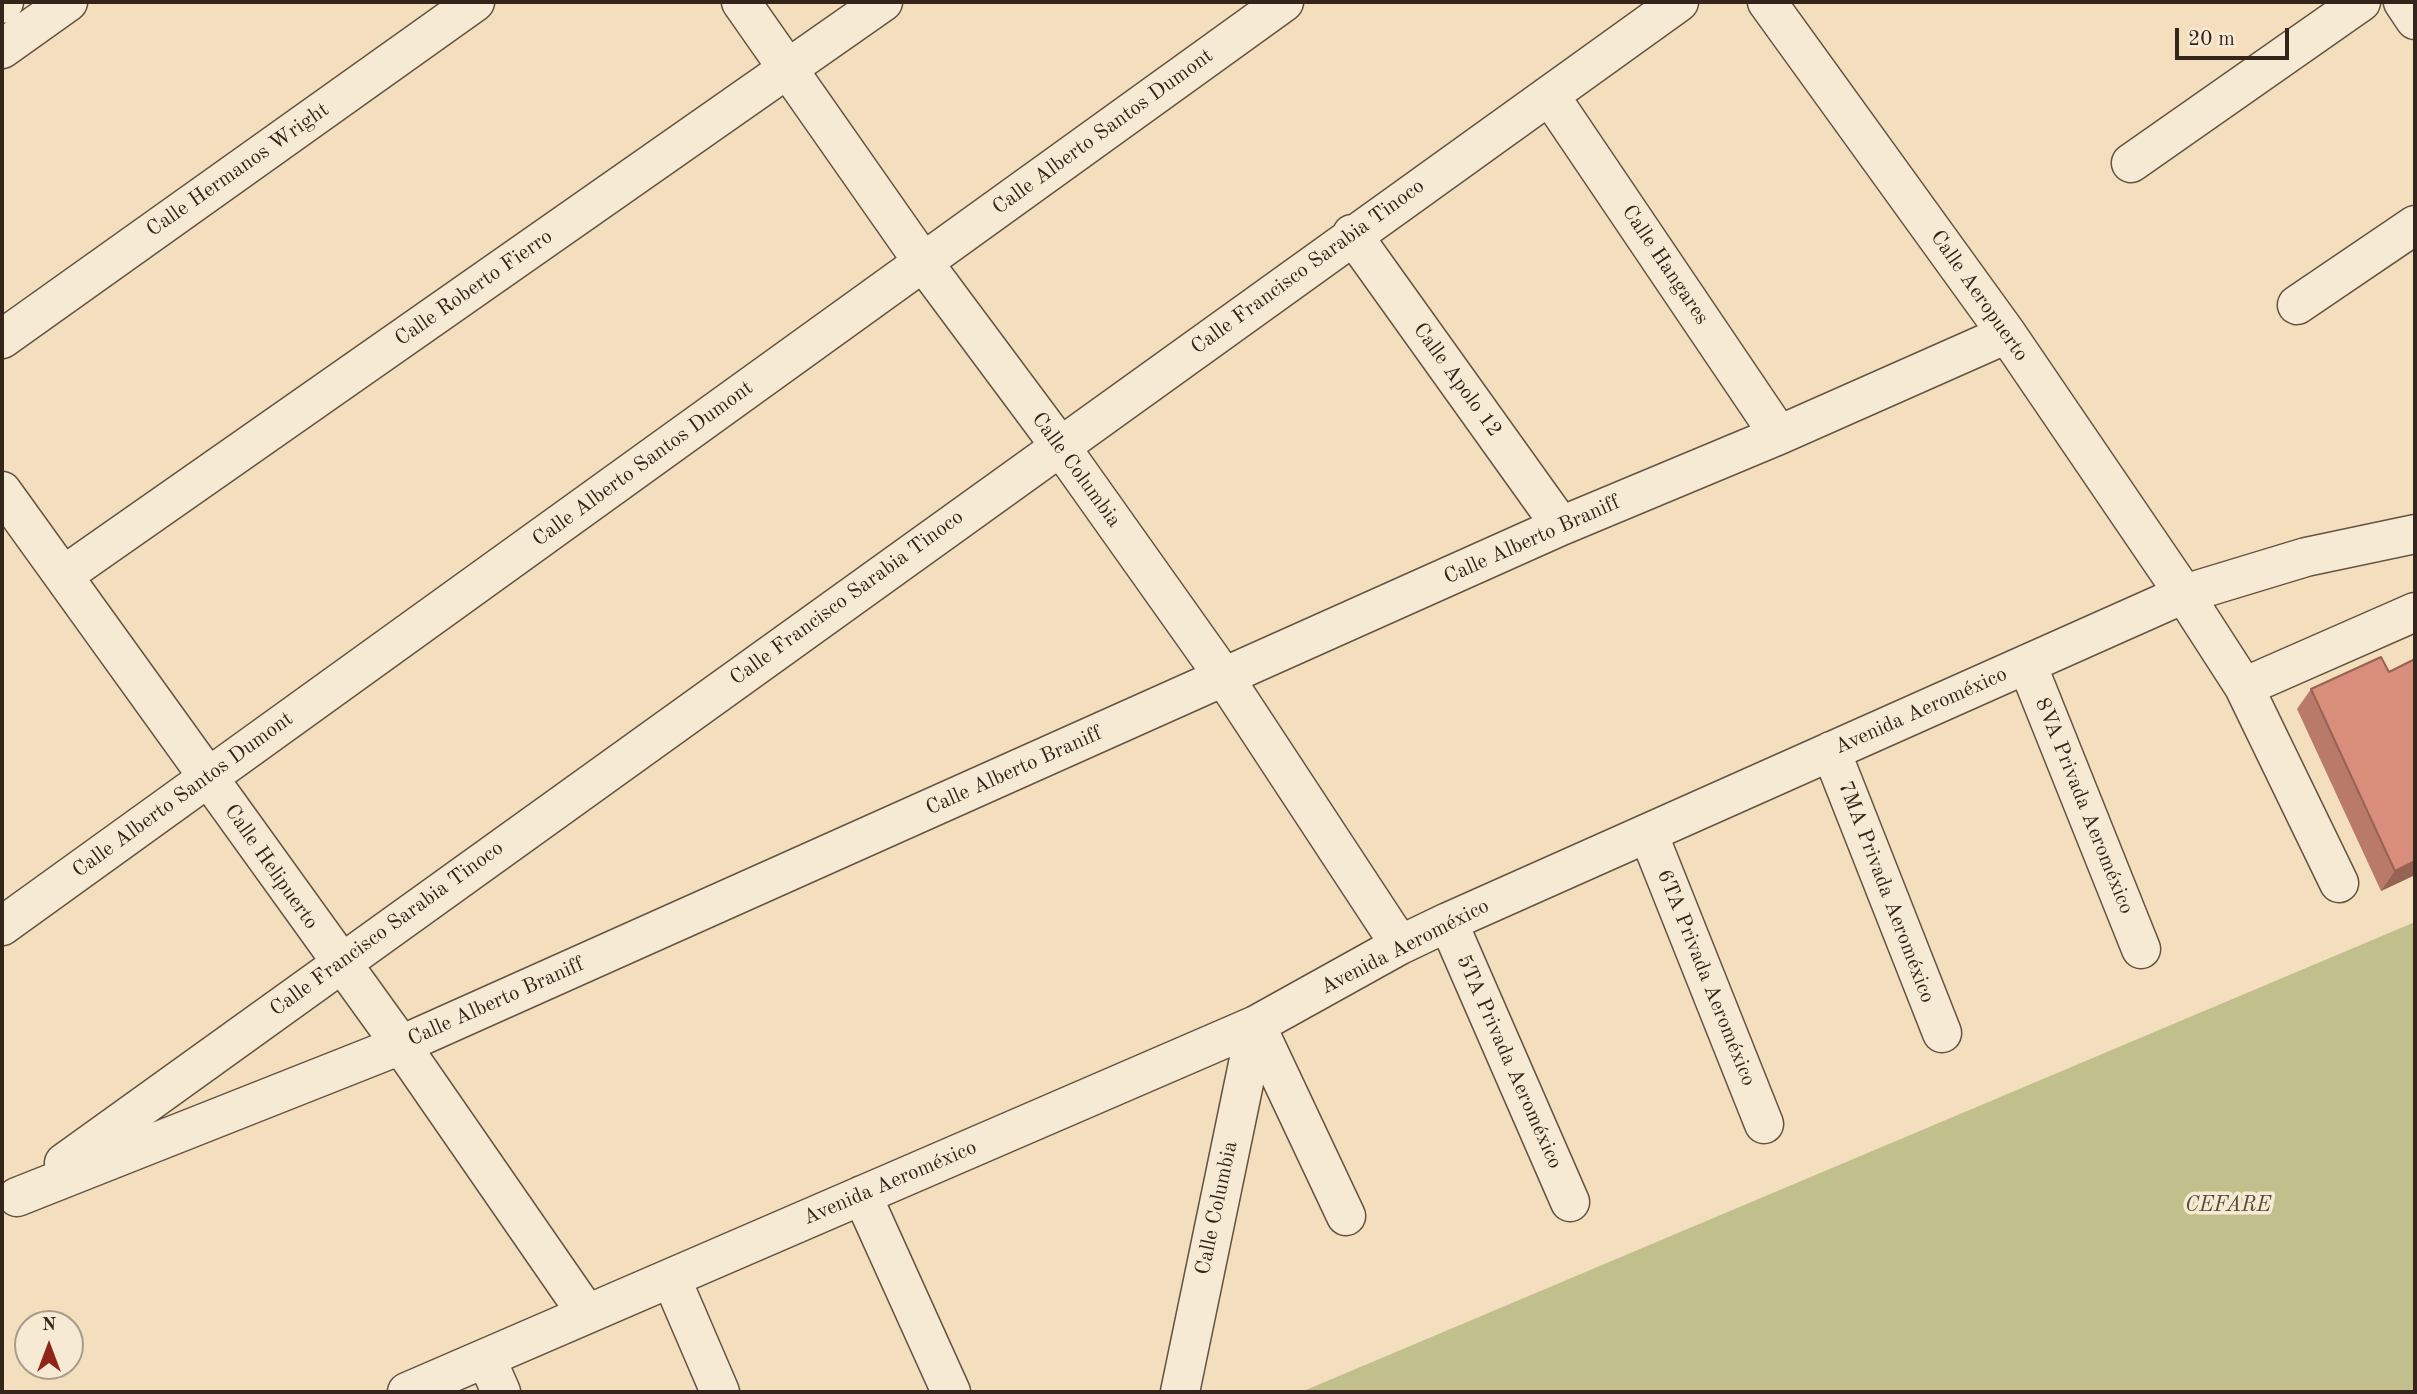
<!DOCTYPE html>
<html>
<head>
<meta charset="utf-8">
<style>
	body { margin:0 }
	#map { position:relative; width:2417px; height:1394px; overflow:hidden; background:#f3dfbd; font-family:"Old Standard TT",serif }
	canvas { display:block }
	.frame { position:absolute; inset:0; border:4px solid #342419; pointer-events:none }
	.north { position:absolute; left:14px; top:1310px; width:70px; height:70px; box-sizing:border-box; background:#f7ead4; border:2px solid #a99b89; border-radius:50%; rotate:0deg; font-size:19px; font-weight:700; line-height:28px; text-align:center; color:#342419 }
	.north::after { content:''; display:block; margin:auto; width:24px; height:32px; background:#8f2418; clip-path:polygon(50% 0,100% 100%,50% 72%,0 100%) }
	.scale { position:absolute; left:2175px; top:28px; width:114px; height:32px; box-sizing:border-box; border:4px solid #342419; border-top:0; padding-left:9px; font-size:21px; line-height:24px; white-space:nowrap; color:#342419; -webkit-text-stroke:5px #f7ead4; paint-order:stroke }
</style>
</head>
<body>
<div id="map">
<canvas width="2417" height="1394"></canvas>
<div class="frame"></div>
<div class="north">N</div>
<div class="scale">20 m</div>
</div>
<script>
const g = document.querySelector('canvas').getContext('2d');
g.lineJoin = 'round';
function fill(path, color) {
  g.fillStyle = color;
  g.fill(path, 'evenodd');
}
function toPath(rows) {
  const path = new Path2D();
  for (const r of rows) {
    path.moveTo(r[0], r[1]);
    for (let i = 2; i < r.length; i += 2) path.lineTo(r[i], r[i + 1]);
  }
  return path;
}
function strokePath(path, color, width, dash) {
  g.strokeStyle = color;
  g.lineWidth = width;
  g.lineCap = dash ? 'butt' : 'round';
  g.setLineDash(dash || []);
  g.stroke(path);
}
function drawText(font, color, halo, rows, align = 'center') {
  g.font = font + ' "Old Standard TT",serif';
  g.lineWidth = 7;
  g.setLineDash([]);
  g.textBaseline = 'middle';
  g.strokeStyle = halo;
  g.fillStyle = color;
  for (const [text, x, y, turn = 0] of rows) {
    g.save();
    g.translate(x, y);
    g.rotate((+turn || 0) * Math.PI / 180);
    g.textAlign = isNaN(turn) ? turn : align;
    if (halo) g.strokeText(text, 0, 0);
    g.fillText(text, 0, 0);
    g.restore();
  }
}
fill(toPath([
	[2415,922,2415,1392,1301,1392]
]), '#c1c08d');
const minor = toPath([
	[741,2,923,262,1060,446,1224,677,1400,945],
	[1767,2,2007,334,2184,594,2244,687,2339,883],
	[2403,2,2415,20],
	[2,4,4,2],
	[2,49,68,2],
	[1550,96,1779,435],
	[2131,163,2361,2],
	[1352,234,1561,526],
	[2297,305,2415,225],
	[2,339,475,2],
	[2,491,401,1045,587,1314],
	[64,575,883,2],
	[2027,664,2141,949],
	[2244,687,2415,612],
	[1831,751,1942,1033],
	[1648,833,1764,1124],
	[1448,922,1570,1202],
	[2,926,1284,2],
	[1256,1025,1346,1216],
	[64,1163,1679,2],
	[862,1195,951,1392],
	[17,1197,401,1045,1561,526,1779,435,2007,334],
	[671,1278,720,1392],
	[486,1358,501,1392],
	[407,1392,1256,1025,1400,945,1448,922,2184,594,2306,557,2415,534],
	[1180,1392,1256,1025]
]);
strokePath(minor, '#645342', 41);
strokePath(minor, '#f7ead4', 38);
fill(toPath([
	[2311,689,2415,875,2381,891,2297,709]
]), '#ba7a69');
fill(toPath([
	[2415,861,2415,875,2381,891,2395,871]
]), '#976355');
const building = toPath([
	[2381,657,2389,672,2415,659,2415,861,2395,871,2311,689,2381,657]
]);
fill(building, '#d88e7a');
strokePath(building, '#976355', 2);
drawText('21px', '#342419', '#f7ead4', [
	["Calle Alberto Santos Dumont",1103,132,-36],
	["Calle Hermanos Wright",238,170,-35],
	["Calle Hangares",1665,265,56],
	["Calle Francisco Sarabia Tinoco",1308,267,-36],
	["Calle Roberto Fierro",474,288,-35],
	["Calle Aeropuerto",1979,296,55],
	["Calle Apolo 12",1457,380,54],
	["Calle Alberto Santos Dumont",643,464,-36],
	["Calle Columbia",1076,470,54],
	["Calle Alberto Braniff",1532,540,-24],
	["Calle Francisco Sarabia Tinoco",847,598,-36],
	["Avenida Aeroméxico",1921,711,-24],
	["Calle Alberto Braniff",1014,771,-24],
	["Calle Alberto Santos Dumont",183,795,-36],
	["8VA Privada Aeroméxico",2084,806,68],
	["Calle Helipuerto",271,867,55],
	["7MA Privada Aeroméxico",1886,892,69],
	["Calle Francisco Sarabia Tinoco",387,929,-36],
	["Avenida Aeroméxico",1405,947,-27],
	["6TA Privada Aeroméxico",1706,978,68],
	["Calle Alberto Braniff",496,1002,-24],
	["5TA Privada Aeroméxico",1509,1062,66],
	["Avenida Aeroméxico",890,1183,-23],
	["Calle Columbia",1217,1208,-78]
]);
drawText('italic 21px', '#574b36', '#f7ead4', [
	["CEFARE",2228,1205]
]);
</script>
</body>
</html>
